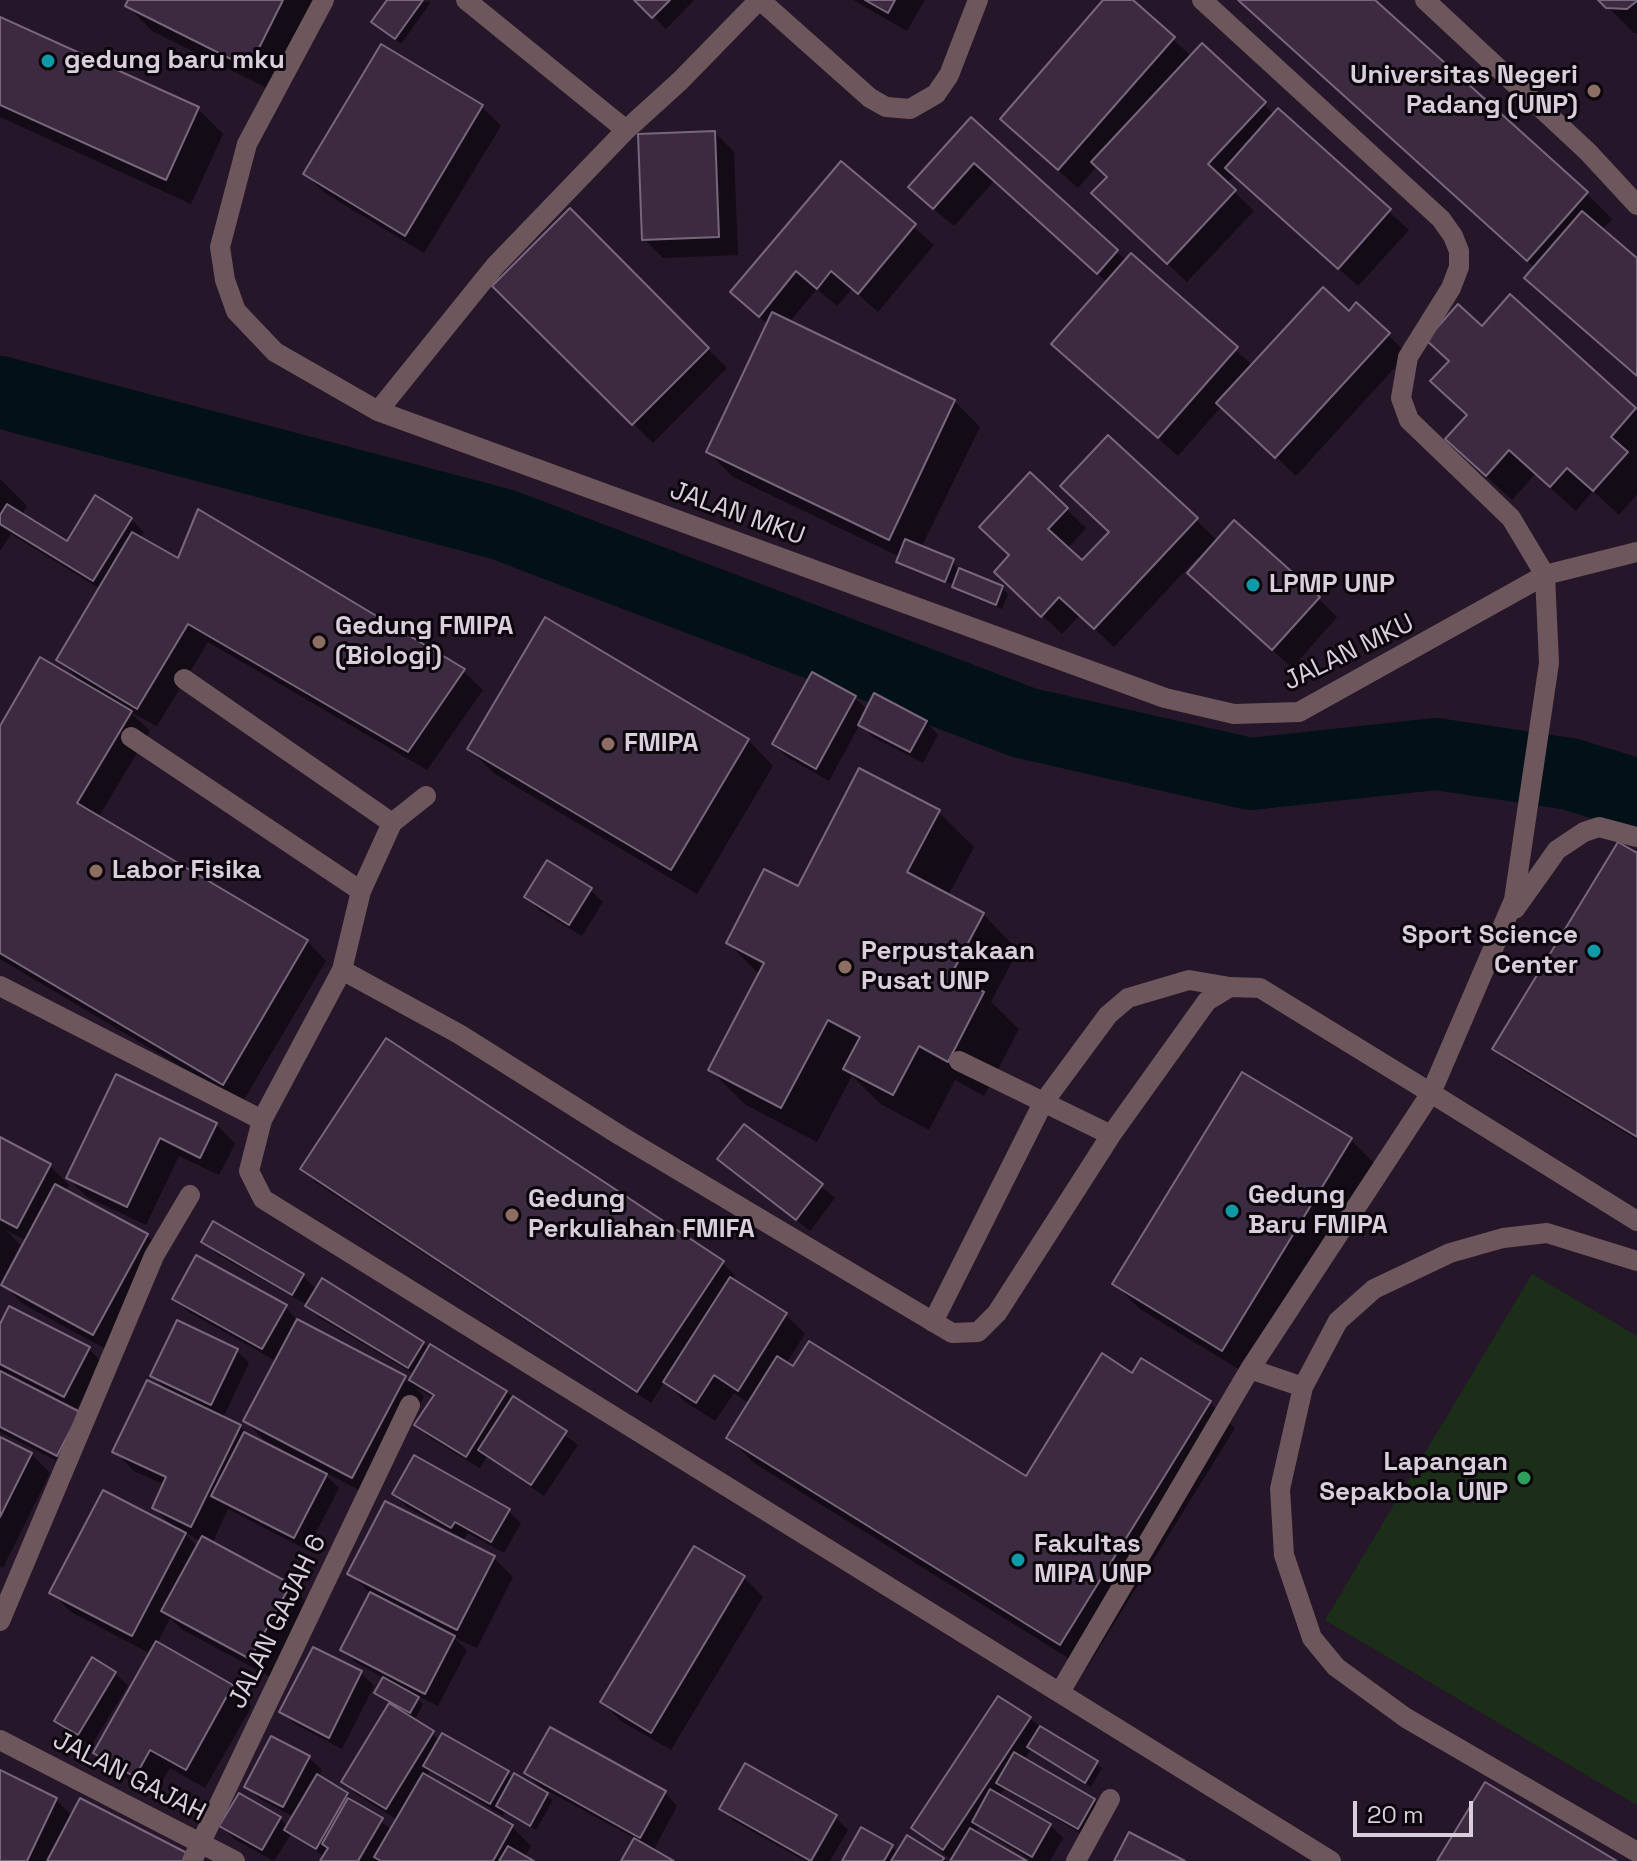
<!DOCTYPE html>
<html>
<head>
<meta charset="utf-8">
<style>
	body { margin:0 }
	#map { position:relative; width:1637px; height:1861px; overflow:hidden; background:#251629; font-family:"Space Grotesk",sans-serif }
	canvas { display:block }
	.scale { position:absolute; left:1353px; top:1801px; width:120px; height:36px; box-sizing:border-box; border:4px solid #d9cfdc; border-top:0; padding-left:10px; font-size:24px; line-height:28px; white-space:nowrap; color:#d9cfdc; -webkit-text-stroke:6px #0b050c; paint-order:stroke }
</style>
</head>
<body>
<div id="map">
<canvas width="1637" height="1861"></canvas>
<div class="scale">20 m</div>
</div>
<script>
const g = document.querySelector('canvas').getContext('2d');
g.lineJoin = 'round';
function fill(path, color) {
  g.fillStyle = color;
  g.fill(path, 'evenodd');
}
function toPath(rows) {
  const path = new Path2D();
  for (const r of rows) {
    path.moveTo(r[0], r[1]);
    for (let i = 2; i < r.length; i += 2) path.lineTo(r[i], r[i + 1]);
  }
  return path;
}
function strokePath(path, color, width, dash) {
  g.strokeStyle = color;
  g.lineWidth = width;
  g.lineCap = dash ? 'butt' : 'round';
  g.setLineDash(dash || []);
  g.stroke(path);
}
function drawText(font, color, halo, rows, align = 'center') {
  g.font = font + ' "Space Grotesk",sans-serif';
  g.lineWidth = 6;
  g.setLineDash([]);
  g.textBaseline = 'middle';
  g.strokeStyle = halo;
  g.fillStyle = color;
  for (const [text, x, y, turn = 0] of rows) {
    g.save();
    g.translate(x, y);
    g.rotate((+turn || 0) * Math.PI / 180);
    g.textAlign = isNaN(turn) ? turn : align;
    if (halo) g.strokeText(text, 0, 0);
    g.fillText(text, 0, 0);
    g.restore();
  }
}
fill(toPath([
	[1532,1274,1637,1336,1637,1805,1325,1620]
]), '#1b2f18');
fill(toPath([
	[130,0,321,0,275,92,152,31,127,5],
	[390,0,431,2,401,44,379,28],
	[637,0,694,0,666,29],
	[853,0,925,0,907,31],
	[1106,0,1130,0,1192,57,1202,46,1275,115,1279,111,1409,230,1358,286,1235,175,1226,184,1254,211,1187,282,1113,212,1109,177,1098,165,1078,188,1022,138],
	[1238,0,1372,0,1587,194,1612,219,1602,230,1637,261,1637,377,1527,278,1535,268],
	[1601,0,1637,0,1637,33,1634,33],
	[0,19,198,109,223,134,191,204,0,117],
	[482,107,501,126,424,253,325,193,305,174],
	[971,120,1127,261,1131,256,1253,366,1349,314,1388,335,1407,354,1296,476,1222,406,1178,456,1073,363,1108,283,994,181,954,226,930,206],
	[715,133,734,152,738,255,663,258,644,239],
	[841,164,934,245,878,312,852,289,837,306,817,289,789,322,954,401,980,427,921,548,953,561,958,570,1002,588,1008,594,1002,609,960,592,952,584,904,567,898,562,900,557,733,477,708,452,768,325,733,292],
	[570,211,727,368,653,443,495,286],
	[1511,297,1637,412,1637,495,1619,515,1593,491,1576,511,1535,474,1512,500,1473,464,1469,416,1482,329],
	[1108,437,1218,541,1318,598,1337,617,1292,668,1209,592,1198,557,1114,647,1080,615,1062,634,996,572,1066,509,1086,528,1067,549,1082,563,1111,532],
	[0,479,27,506,22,515,67,543,131,519,144,532,140,538,178,561,463,671,483,690,427,770,208,642,157,726,130,712,150,731,98,818,307,941,326,961,242,1103,0,959,0,730,81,682,59,659,100,589,11,534,0,551],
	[545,620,748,740,773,766,697,894,495,774,469,749],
	[813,674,855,698,868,710,926,722,938,735,923,763,873,737,860,724,829,781,787,757,774,744],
	[938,812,974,847,948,896,983,914,1018,950,991,1002,1019,1029,984,1096,955,1080,929,1130,881,1104,852,1076,817,1142,746,1105,710,1070,760,975,728,943,798,888],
	[1637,855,1637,1140,1507,1061,1495,1049],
	[590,890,603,902,582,936,539,910,527,897],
	[117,1077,216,1124,235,1144,219,1175,179,1156,146,1225,87,1197,68,1178],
	[744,1126,835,1198,810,1231,719,1159],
	[0,1140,49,1165,69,1185,65,1192,147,1235,166,1255,113,1353,23,1304,4,1285,27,1241,6,1230,20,1245,0,1284],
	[1351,1140,1376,1165,1248,1375,1140,1309,1115,1284],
	[302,1169,722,1263,735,1275,732,1280,786,1315,805,1334,786,1364,1026,1479,1210,1403,1235,1428,1086,1669,754,1463,729,1438,750,1404,734,1393,715,1421,684,1401,665,1381,651,1403,315,1182],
	[204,1241,303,1276,317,1290,422,1343,506,1392,578,1445,544,1496,487,1456,480,1468,430,1438,417,1425,434,1398,416,1388,424,1397,371,1496,320,1470,339,1488,307,1550,228,1509,212,1544,289,1585,309,1605,270,1677,183,1630,170,1618,157,1644,232,1687,252,1706,205,1788,170,1768,155,1794,115,1772,96,1752,151,1654,71,1612,52,1593,174,1528,154,1508,165,1485,134,1471,115,1451,168,1392,153,1376,236,1350,249,1363,223,1418,240,1426,251,1438,280,1452,282,1449,264,1440,245,1421,276,1361,187,1311,175,1299,286,1307,297,1321,409,1383,414,1374,320,1318,306,1304,216,1254],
	[183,1532,201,1541,198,1547],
	[10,1308,89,1349,102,1362,77,1409,0,1369,0,1329],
	[0,1374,79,1414,71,1468,0,1432],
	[0,1439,31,1454,50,1473,3,1568,0,1566],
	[394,1494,508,1511,521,1523,504,1553,468,1533,464,1539,407,1507],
	[494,1558,513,1577,477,1648,453,1637,467,1650,438,1706,412,1693,423,1704,414,1721,440,1740,442,1736,553,1800,536,1830,505,1812,503,1816,430,1771,426,1777,512,1827,531,1846,524,1858,530,1861,322,1861,325,1857,291,1834,274,1861,234,1839,222,1826,280,1818,288,1827,294,1817,260,1799,247,1786,309,1758,322,1770,318,1777,347,1795,392,1830,398,1820,356,1794,344,1781,391,1704,376,1693,384,1678,355,1662,342,1650,371,1594,350,1574],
	[744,1578,763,1597,671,1750,621,1721,602,1702],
	[314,1649,361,1673,374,1686,342,1749,295,1724,282,1712],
	[115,1673,128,1686,91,1746,57,1720],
	[1030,1719,1102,1768,1091,1787,1031,1749,1024,1760,1094,1801,1106,1813,1091,1840,1005,1788,999,1796,1050,1825,1063,1838,1050,1861,1032,1861,979,1827,975,1833,1023,1861,952,1861,914,1828],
	[0,1772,56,1800,72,1816,191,1861,0,1861],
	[527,1773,665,1793,677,1806,653,1851,670,1861,623,1861,636,1839,539,1786],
	[722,1808,835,1817,848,1830,830,1861,805,1861,734,1821],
	[892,1847,898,1853,944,1861,844,1861]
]), '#0007');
strokePath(toPath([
	[0,392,501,524,1025,723,1250,774,1436,754,1570,774,1637,795]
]), '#021118', 72);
const building = toPath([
	[128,0,283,0,249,68,125,6,128,0],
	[387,0,423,0,395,39,371,22,387,0],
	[634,0,670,0,652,18,634,0],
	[865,0,895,0,888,13,865,0],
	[1103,0,1133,0,1175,37,1058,170,1000,119,1103,0],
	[1238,0,1375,0,1588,192,1527,261,1238,0],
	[1598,0,1637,0,1637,1,1627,9,1606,8,1598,0],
	[0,17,199,107,166,180,0,105,0,17],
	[1202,43,1266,102,1208,164,1236,190,1167,264,1091,193,1107,177,1091,162,1202,43],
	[381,44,483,105,405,236,303,174,381,44],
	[1278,108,1391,209,1338,269,1225,168,1278,108],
	[971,117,1118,250,1097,274,974,163,933,209,908,187,971,117],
	[715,131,719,237,642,240,638,134,715,131],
	[841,161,916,224,858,294,831,271,817,289,796,271,759,317,730,292,841,161],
	[570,208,709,348,632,425,492,286,570,208],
	[1582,211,1637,258,1637,376,1524,278,1582,211],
	[1131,253,1238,347,1158,438,1051,344,1131,253],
	[1323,287,1349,311,1356,302,1390,333,1275,458,1216,403,1323,287],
	[1510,294,1636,408,1611,437,1628,452,1593,491,1567,468,1550,487,1509,450,1486,476,1445,439,1467,415,1430,381,1449,361,1426,340,1458,304,1482,326,1510,294],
	[772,312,955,400,889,540,706,452,772,312],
	[1108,435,1198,518,1094,629,1059,597,1041,617,994,572,1009,555,979,527,1030,472,1068,508,1048,529,1082,560,1109,532,1060,486,1108,435],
	[95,495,132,518,93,581,0,524,0,515,7,504,67,541,95,495],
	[198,509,465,669,408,752,188,624,137,709,56,660,132,532,178,558,198,509],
	[1234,520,1320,597,1272,650,1187,573,1234,520],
	[905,539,954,559,945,582,896,562,905,539],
	[959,568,1003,586,996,605,952,587,959,568],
	[545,617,749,739,671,870,467,749,545,617],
	[40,657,132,711,77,803,308,940,223,1085,0,953,0,726,40,657],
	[812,672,856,696,816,769,772,744,812,672],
	[874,693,927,721,910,752,858,725,874,693],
	[859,768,940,810,907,872,984,913,951,975,984,992,948,1062,919,1046,893,1095,843,1069,860,1037,828,1020,781,1108,708,1070,764,963,726,943,764,869,798,886,859,768],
	[1618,842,1637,853,1637,1137,1492,1049,1618,842],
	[547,860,592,888,569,925,524,897,547,860],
	[386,1038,724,1261,637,1392,300,1169,386,1038],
	[1242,1072,1352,1138,1222,1351,1112,1284,1242,1072],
	[116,1074,217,1123,200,1158,160,1138,127,1207,66,1178,116,1074],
	[744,1124,823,1184,796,1220,717,1159,744,1124],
	[0,1137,51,1164,17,1228,0,1219,0,1137],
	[55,1184,148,1234,93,1335,1,1285,55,1184],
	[213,1221,304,1274,292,1295,201,1242,213,1221],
	[196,1255,287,1305,262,1349,172,1299,196,1255],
	[730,1277,787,1313,738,1391,714,1375,696,1403,663,1382,730,1277],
	[322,1278,424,1342,408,1368,305,1306,322,1278],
	[9,1306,90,1347,64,1397,0,1364,0,1324,9,1306],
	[297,1319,406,1376,352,1478,243,1421,297,1319],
	[177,1320,238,1349,211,1405,150,1376,177,1320],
	[809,1341,1026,1476,1102,1353,1132,1373,1141,1358,1211,1401,1060,1645,726,1438,777,1356,793,1366,809,1341],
	[430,1344,507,1391,466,1457,414,1425,434,1395,409,1380,430,1344],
	[0,1371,80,1412,57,1456,0,1427,0,1371],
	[147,1380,241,1425,191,1527,152,1508,166,1477,112,1452,147,1380],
	[513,1396,567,1431,531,1485,478,1450,513,1396],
	[244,1432,327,1474,294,1538,211,1496,244,1432],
	[0,1437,32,1453,0,1517,0,1437],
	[414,1455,510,1509,491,1542,455,1522,451,1528,392,1494,414,1455],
	[103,1490,186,1533,132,1636,49,1593,103,1490],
	[385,1501,495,1556,457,1630,347,1574,385,1501],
	[202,1536,291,1584,250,1659,161,1611,202,1536],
	[694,1546,745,1576,651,1733,600,1702,694,1546],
	[370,1592,455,1636,425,1694,340,1650,370,1592],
	[156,1641,233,1685,186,1770,150,1750,135,1777,93,1753,156,1641],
	[313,1647,362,1671,329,1738,279,1712,313,1647],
	[92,1657,116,1672,78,1735,54,1721,92,1657],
	[383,1677,419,1697,410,1713,374,1693,383,1677],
	[998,1696,1031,1717,943,1850,911,1828,998,1696],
	[389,1703,434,1731,386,1809,341,1782,389,1703],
	[1040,1726,1098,1761,1085,1783,1027,1747,1040,1726],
	[550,1727,666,1791,640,1838,524,1773,550,1727],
	[442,1733,509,1771,490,1804,423,1766,442,1733],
	[271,1736,310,1756,283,1807,244,1787,271,1736],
	[1014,1752,1095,1799,1078,1829,996,1783,1014,1752],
	[745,1763,837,1815,811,1861,719,1809,745,1763],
	[0,1770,57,1798,27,1861,0,1861,0,1770],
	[423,1773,513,1825,493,1861,381,1861,374,1857,423,1773],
	[514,1773,548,1793,530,1826,496,1806,514,1773],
	[317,1774,348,1793,316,1849,284,1830,317,1774],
	[1485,1782,1617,1861,1437,1861,1485,1782],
	[990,1789,1051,1824,1032,1857,972,1822,990,1789],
	[239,1793,281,1817,262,1850,219,1826,239,1793],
	[80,1798,187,1853,183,1861,47,1861,80,1798],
	[348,1798,383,1818,358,1861,320,1861,328,1848,322,1844,348,1798],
	[861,1827,893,1845,884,1861,842,1861,861,1827],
	[970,1828,1027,1861,950,1861,970,1828],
	[1129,1832,1185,1861,1114,1861,1129,1832],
	[907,1835,944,1858,942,1861,891,1861,907,1835],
	[634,1838,674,1861,621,1861,634,1838],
	[508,1846,534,1861,499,1861,508,1846]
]);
fill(building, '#3c2b40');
strokePath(building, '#79667d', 2);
strokePath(toPath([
	[324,0,247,144,220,247,225,280,236,311,275,352,378,411,1165,698,1234,714,1299,712,1545,575,1511,518,1409,420,1401,398,1408,357,1451,288,1459,267,1459,251,1453,236,1441,219,1202,0],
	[760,0,870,98,886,107,910,109,936,94,949,75,978,0],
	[1425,0,1588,152,1637,205],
	[626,130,680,81,759,0],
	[378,411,495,266,626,130,466,0],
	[1637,552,1545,575,1549,663,1514,900,1431,1093,1637,1221],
	[184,679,392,823],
	[131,737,361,891],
	[1515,909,1557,850,1584,832,1599,827,1637,837],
	[342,970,361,891,392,823,426,796],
	[0,986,262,1120,249,1171,263,1199,1331,1861],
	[959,1061,1111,1135],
	[262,1120,342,970,459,1034,621,1136,952,1333,978,1332,997,1313,1111,1135,1207,1001,1230,987,1260,988,1431,1093,1250,1369,1060,1692],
	[1637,1261,1547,1233,1503,1238,1450,1253,1374,1289,1338,1321,1303,1387,1280,1489,1284,1555,1312,1638,1336,1667,1406,1718,1637,1852],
	[933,1322,1043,1103,1108,1015,1128,998,1189,980,1230,987],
	[1250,1369,1303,1387],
	[0,1621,154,1256,190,1195],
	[0,1740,235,1861],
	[192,1861,410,1405],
	[1076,1861,1110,1799]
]), '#6d575d', 20);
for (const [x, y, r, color] of [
	[48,61,8,"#0f9aa8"],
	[1594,91,8,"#8d6e63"],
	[1253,585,8,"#0f9aa8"],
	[319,642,8,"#8d6e63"],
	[608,744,8,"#8d6e63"],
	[96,871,8,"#8d6e63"],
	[1594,951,8,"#0f9aa8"],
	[845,967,8,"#8d6e63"],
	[1232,1211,8,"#0f9aa8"],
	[512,1215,8,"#8d6e63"],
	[1524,1478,8,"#2e9e5b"],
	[1018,1560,8,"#0f9aa8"]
]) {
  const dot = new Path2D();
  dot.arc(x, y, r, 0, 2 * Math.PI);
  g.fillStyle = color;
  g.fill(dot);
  strokePath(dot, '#0b050c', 3);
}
drawText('bold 26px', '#d9cfdc', '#0b050c', [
	["gedung baru mku",64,61],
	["Universitas Negeri",1578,76,"right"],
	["Padang (UNP)",1578,106,"right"],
	["LPMP UNP",1269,585],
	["Gedung FMIPA",335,627],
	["(Biologi)",335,657],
	["FMIPA",624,744],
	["Labor Fisika",112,871],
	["Sport Science",1578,936,"right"],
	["Center",1578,966,"right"],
	["Perpustakaan",861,952],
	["Pusat UNP",861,982],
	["Gedung",1248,1196],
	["Baru FMIPA",1248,1226],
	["Gedung",528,1200],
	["Perkuliahan FMIFA",528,1230],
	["Lapangan",1508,1463,"right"],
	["Sepakbola UNP",1508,1493,"right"],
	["Fakultas",1034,1545],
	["MIPA UNP",1034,1575]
], 'left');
drawText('26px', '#d9cfdc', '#0b050c', [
	["JALAN MKU",737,514,20],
	["JALAN MKU",1349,653,-26],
	["JALAN GAJAH 6",278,1622,-64],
	["JALAN GAJAH",129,1777,27]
]);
</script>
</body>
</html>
